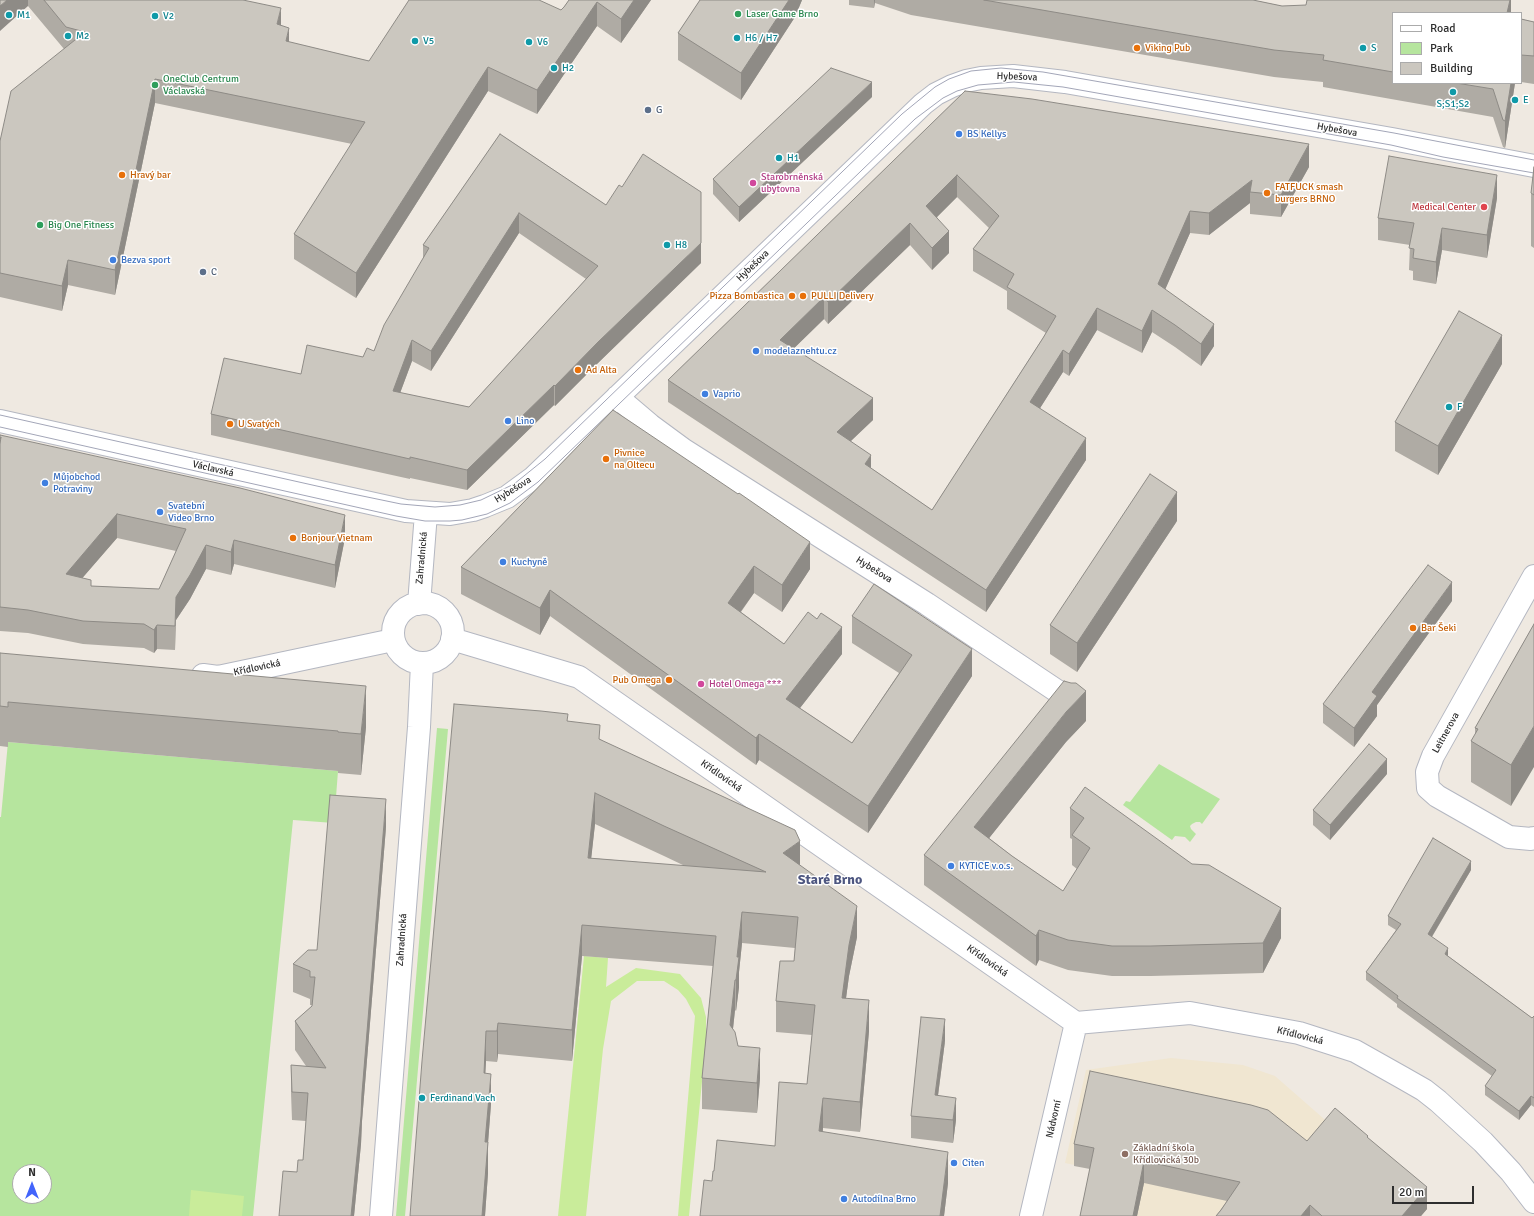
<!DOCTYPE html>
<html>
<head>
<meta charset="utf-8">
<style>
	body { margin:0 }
	#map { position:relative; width:1534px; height:1216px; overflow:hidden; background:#efe9e1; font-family:Signika,sans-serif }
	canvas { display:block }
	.legend { position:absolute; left:1392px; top:12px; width:130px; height:72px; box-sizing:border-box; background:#fff; border:1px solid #ababab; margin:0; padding:5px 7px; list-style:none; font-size:12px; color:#2e2e2e }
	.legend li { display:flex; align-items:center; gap:8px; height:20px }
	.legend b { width:20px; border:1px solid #ababab }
	.north { position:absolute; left:12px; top:1164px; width:40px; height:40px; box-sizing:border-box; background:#fff; border:1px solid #ababab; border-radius:50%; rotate:0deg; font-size:11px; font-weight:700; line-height:16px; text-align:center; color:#2e2e2e }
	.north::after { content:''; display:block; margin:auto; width:14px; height:18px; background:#4264fb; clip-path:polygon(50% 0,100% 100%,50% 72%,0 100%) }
	.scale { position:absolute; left:1392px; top:1186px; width:82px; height:18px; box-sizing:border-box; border:2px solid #2e2e2e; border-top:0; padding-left:5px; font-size:12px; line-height:14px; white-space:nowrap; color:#2e2e2e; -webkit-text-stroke:3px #fff; paint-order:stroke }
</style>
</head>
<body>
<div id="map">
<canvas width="1534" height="1216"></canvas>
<ul class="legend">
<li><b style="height:5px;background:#fff"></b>Road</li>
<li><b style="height:11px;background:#b6e59e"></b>Park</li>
<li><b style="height:11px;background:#cbc7bf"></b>Building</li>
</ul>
<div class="north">N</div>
<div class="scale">20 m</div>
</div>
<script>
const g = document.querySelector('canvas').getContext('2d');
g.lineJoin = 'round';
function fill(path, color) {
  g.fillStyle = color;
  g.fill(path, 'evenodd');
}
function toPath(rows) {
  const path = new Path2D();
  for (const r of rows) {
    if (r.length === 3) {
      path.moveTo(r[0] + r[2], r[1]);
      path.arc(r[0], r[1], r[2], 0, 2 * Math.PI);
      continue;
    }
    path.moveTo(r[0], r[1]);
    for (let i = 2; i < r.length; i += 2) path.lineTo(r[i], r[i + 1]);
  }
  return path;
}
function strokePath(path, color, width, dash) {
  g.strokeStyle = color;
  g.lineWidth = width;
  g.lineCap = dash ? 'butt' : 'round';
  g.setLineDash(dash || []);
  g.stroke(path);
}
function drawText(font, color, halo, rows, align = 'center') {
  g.font = font + ' Signika,sans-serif';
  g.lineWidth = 3;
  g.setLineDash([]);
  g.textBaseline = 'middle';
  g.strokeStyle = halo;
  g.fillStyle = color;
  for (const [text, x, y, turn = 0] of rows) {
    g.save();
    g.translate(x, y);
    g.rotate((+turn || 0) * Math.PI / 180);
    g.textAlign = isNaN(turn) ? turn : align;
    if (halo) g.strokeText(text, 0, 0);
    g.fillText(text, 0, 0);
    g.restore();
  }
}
fill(toPath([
	[1171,1058,1243,1065,1275,1076,1427,1209,1421,1216,1085,1216,1094,1169,1065,1163,1086,1070]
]), '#f0e6d1');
fill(toPath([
	[437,728,448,729,405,1216,396,1216],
	[8,742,338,771,334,823,293,820,253,1216,0,1216,0,817,1,817],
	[20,1172,44,1172,44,1196,20,1196],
	[1159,764,1220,799,1202,824,1200,822,1196,822,1192,824,1190,826,1191,829,1196,834,1190,842,1185,837,1175,836,1172,840,1123,805,1126,801,1130,802]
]), '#b6e59e');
fill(toPath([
	[584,956,608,958,606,987,636,968,680,974,701,998,706,1017,706,1040,689,1216,678,1216,695,1016,686,999,678,990,664,981,637,981,611,1001,603,1049,586,1216,558,1216],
	[191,1190,244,1196,242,1216,189,1216]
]), '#c9ec9a');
const minor = toPath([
	[617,397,650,425,684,450,927,604,1072,701],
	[0,421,406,511,450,514,473,510,485,506,507,497,533,478,923,104,936,94,952,86,966,81,981,78,1013,76,1065,82,1392,139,1534,166],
	[1534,576,1433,756,1427,772,1428,788,1437,796,1509,837,1531,839,1534,838],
	[423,633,30],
	[419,604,426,513],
	[452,639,579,677,1076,1023,1190,1013,1299,1033,1355,1051,1403,1078,1424,1090,1438,1101,1483,1142,1511,1172,1534,1202],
	[203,675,218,677,393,640],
	[381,1216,419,727,422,663],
	[1031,1216,1076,1023]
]);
strokePath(minor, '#b4b7c1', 24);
strokePath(minor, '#fff', 22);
strokePath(toPath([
	[0,415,348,493,401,504,435,507,460,505,481,500,514,484,545,459,902,114,935,87,949,79,971,71,1001,68,1043,72,1394,133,1534,160],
	[0,427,396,516,425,521,450,521,462,520,487,514,510,503,538,482,915,119,943,98,957,91,978,85,1014,82,1063,87,1391,145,1443,157,1534,173]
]), '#a3a6b8', 1);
fill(toPath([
	[0,0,243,0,281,25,289,42,369,61,561,10,564,7,569,0,651,0,621,43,597,26,537,114,488,91,356,298,294,259,294,234,352,144,155,103,115,295,68,285,62,311,0,297,0,141,64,49,28,6],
	[700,0,802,0,795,17,741,100,678,60,678,33],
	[849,0,1253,0,1282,6,1511,0,1511,13,1393,13,1393,83,1515,83,1505,148,1503,147,1493,117,1323,87,1323,82,1274,77,911,15,875,3,874,8,849,5],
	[1521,19,1534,22,1534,84,1521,82],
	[965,91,1309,167,1281,217,1250,214,1250,203,1209,235,1190,233,1165,289,1214,346,1201,366,1175,347,1152,332,1142,353,1097,330,1069,376,1063,372,1040,408,1086,460,986,612,668,402,668,380],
	[957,197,989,228,973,249,973,271,1007,291,1007,309,1046,333,932,510,871,468,851,441,873,420,793,349,824,319,828,324,910,245,932,270,949,253,937,217],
	[872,97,739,222,713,194,713,179],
	[500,134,606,205,701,263,598,363,555,406,554,405,467,490,410,478,410,479,211,435,211,414,363,357,374,351,423,260,423,245],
	[519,233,586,279,469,407,400,393,412,361,431,371],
	[1534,167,1534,248,1531,246,1531,193],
	[1497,198,1487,258,1442,250,1436,284,1413,280,1413,271,1409,270,1410,245,1378,240,1378,218],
	[1502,364,1438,475,1395,451,1395,422],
	[613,410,810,569,782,612,754,593,741,612,784,644,842,654,800,708,852,743,899,673,852,643,852,616,972,676,868,833,759,760,756,765,550,616,540,635,461,594,461,567],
	[0,435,345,538,335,588,234,564,231,575,206,569,190,599,176,620,175,650,157,649,154,653,144,648,83,644,28,633,0,631],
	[117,538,176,551,159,589,91,586,82,578],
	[1177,521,1077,672,1050,654,1050,625],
	[1452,601,1377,705,1377,716,1354,747,1323,723,1323,704],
	[1534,624,1511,806,1471,782,1471,741,1475,735,1475,728],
	[0,653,366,727,361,775,338,773,338,771,8,742,8,747,0,746],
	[568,721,600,739,800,865,857,937,849,976,846,998,869,1031,860,1132,823,1128,823,1132,948,1183,944,1216,700,1216,712,1181,714,1171,775,1146,807,1084,812,1035,776,1032,776,1001,794,961,795,948,742,943,739,972,739,987,736,1011,735,1010,733,1029,738,1046,760,1078,757,1113,702,1109,702,1078,713,966,582,956,572,1061,498,1054,497,1062,486,1061,485,1073,491,1104,488,1143,488,1173,485,1216,410,1216],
	[595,824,664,856,685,866,591,858],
	[1086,721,1066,742,989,838,1012,856,1063,891,1077,869,1072,865,1072,839,1070,838,1070,808,1281,938,1263,973,1151,976,1112,976,1068,970,1039,960,1036,966,924,885,924,855],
	[1387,774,1330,840,1313,825,1313,810],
	[386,827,362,1121,361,1144,354,1216,279,1216,297,1172,303,1160,306,1121,292,1120,291,1093,291,1065,306,1066,295,1050,295,1021,312,1006,312,1005,310,1005,310,999,293,992,293,964,317,950],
	[1471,870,1432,937,1448,956,1532,1018,1534,1016,1534,1107,1531,1105,1519,1120,1485,1095,1485,1086,1492,1076,1397,1007,1397,1004,1366,980,1366,972,1396,930,1388,925,1388,916],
	[945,1041,938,1096,956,1120,953,1143,911,1138,911,1116],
	[1368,1138,1427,1209,1421,1216,1216,1216,1227,1201,1144,1183,1137,1216,1080,1216,1090,1169,1074,1166,1074,1144,1307,1141]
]), '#afaba4');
fill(toPath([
	[7,0,28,0,28,6,0,31,0,6],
	[634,0,651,0,621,43,621,19],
	[789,0,802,0,795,17,741,100,741,73],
	[874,0,875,0,874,8],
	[1510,0,1511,0,1511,13,1507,13],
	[597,2,597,26,537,114,537,90],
	[281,8,281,33,277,24],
	[289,28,289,52,286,41],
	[488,67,488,91,356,298,356,273],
	[155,79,155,103,115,295,115,270],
	[872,82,872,97,739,222,739,207],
	[1511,83,1515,83,1505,148,1505,121],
	[1309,144,1309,167,1281,217,1281,195],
	[957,175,957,197,926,228,926,206],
	[1497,175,1497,198,1487,258,1487,235],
	[1252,180,1250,192,1250,203,1209,235,1209,213],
	[1190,211,1190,233,1158,306,1158,284],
	[519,213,519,233,431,371,431,351],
	[910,223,910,245,828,324,828,302],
	[1442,228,1442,250,1436,284,1436,262],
	[949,231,949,253,932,270,932,248],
	[701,243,701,263,598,363,555,406,555,386,598,342],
	[68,260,68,285,62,311,62,286],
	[824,297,824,319,780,362,780,340],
	[1097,308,1097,330,1069,376,1069,354],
	[1152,310,1152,332,1142,353,1142,331],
	[1214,324,1214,346,1201,366,1201,344],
	[1502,335,1502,364,1438,475,1438,446],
	[412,340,412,361,393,412,393,391],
	[1063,350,1063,372,1030,424,1030,402],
	[554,385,554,405,467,490,467,470],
	[873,398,873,420,837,454,837,432],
	[1086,438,1086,460,986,612,986,590],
	[871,455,871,477,865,464],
	[1177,492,1177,521,1077,672,1077,643],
	[117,514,117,538,66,597,66,574],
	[345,515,345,538,335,588,335,565],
	[234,540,234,564,231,575,231,552],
	[810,542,810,569,782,612,782,585],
	[206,545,206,569,190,599,176,620,175,650,176,597],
	[754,566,754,593,728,629,728,603],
	[1452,582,1452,601,1377,705,1377,716,1354,747,1354,728,1372,692],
	[550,590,550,616,540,635,540,608],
	[157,625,157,649,154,653,154,630],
	[842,627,842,654,786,726,786,699],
	[972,649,972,676,868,833,868,806],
	[366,686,366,727,361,775,361,734],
	[1086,691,1086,721,1066,742,974,857,974,827,1066,712],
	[1534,726,1534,767,1511,806,1511,765],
	[759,734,759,760,756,765,756,738],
	[1387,759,1387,774,1330,840,1330,825],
	[595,793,595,824,588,888,588,858],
	[386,799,386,827,362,1121,361,1144,354,1216,351,1216],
	[800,841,800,872,783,853],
	[1471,861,1471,870,1428,943,1428,934],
	[857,906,857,937,849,976,842,1028,842,998,849,945],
	[1281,908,1281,938,1263,973,1263,943],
	[742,912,742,943,739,972,739,987,736,1011,736,980,737,957],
	[582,925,582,956,572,1061,572,1030],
	[1039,930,1039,960,1036,966,1036,936],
	[1448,948,1448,957,1445,954],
	[735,980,735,1010,730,1056,730,1025],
	[869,1000,869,1031,860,1132,860,1102],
	[945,1019,945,1041,935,1118,935,1095],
	[498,1023,498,1054,497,1062,497,1031],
	[486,1031,486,1061,484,1103,484,1073],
	[760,1048,760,1078,757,1113,757,1083],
	[491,1074,491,1104,488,1143,488,1173,485,1216,482,1216,485,1142],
	[1531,1096,1531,1105,1519,1120,1519,1111],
	[823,1098,823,1128,819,1161,819,1131],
	[956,1098,956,1120,953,1143,953,1120],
	[948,1152,948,1183,944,1216,940,1216],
	[1144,1161,1144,1183,1137,1216,1133,1216],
	[1427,1187,1427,1209,1421,1216,1402,1216],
	[1310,1205,1310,1216,1301,1216]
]), '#8e8b86');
const building = toPath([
	[0,0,7,0,0,6,0,0],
	[44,0,243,0,281,8,277,24,289,28,286,41,369,61,409,0,539,0,561,10,564,7,569,0,634,0,621,19,597,2,537,90,488,67,356,273,294,234,365,122,155,79,115,270,68,260,62,286,0,273,0,141,11,91,85,32,66,27,44,0],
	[700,0,789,0,741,73,678,33,700,0],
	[984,0,1253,0,1282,6,1306,5,1307,0,1510,0,1507,13,1393,13,1393,72,1323,60,1324,55,1274,50,984,0],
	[1521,19,1534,22,1534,56,1521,55,1521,19],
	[831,68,872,82,739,207,713,179,831,68],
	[1456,83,1511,83,1505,121,1503,120,1493,89,1456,83],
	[965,91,1032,99,1309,144,1281,195,1250,192,1252,180,1209,213,1190,211,1158,284,1214,324,1201,344,1175,325,1152,310,1142,331,1097,308,1069,354,1063,350,1030,402,1086,438,986,590,668,380,965,91],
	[957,175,999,216,973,249,1014,274,1007,287,1056,316,1043,338,932,510,865,464,871,455,837,432,873,398,780,340,824,297,828,302,910,223,932,248,949,231,926,206,957,175],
	[500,134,606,205,619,185,622,187,643,154,701,192,701,243,598,342,555,386,554,385,467,470,410,457,410,459,211,414,224,358,301,374,307,345,363,357,367,348,374,351,384,325,429,248,423,245,500,134],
	[519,213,598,266,469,407,393,391,412,340,431,351,519,213],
	[1389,156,1497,175,1487,235,1442,228,1436,262,1413,258,1414,249,1409,248,1414,223,1378,218,1389,156],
	[1534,167,1534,195,1531,193,1534,167],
	[1459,311,1502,335,1438,446,1395,422,1459,311],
	[613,410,738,494,739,493,810,542,782,585,754,566,728,603,784,644,808,612,817,619,821,613,842,627,786,699,852,743,912,655,852,616,874,584,972,649,868,806,759,734,756,738,550,590,540,608,461,567,613,410],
	[0,435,240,488,345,515,335,565,234,540,231,552,206,545,190,575,176,597,175,626,157,625,154,630,144,624,83,621,28,610,0,607,0,444,1,437,0,439,0,435],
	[117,514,186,529,159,589,91,586,91,580,66,574,117,514],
	[1150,474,1177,492,1077,643,1050,625,1150,474],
	[1428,565,1452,582,1372,692,1377,696,1354,728,1323,704,1428,565],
	[1534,624,1534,726,1511,765,1471,741,1478,729,1475,728,1534,624],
	[0,653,366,686,361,734,338,732,338,731,8,702,8,707,0,706,0,653],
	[1064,681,1071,683,1076,683,1086,691,1066,712,974,827,1012,856,1063,891,1090,848,1072,835,1084,818,1070,808,1085,787,1192,864,1209,865,1281,908,1263,943,1151,946,1112,946,1068,940,1039,930,1036,936,924,855,1064,681],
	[454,704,541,711,568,714,567,721,600,725,599,739,795,830,800,841,783,853,857,906,849,945,842,998,869,1000,860,1102,823,1098,819,1131,948,1152,940,1216,700,1216,704,1180,712,1181,713,1171,714,1171,717,1140,775,1146,779,1082,807,1084,815,1005,776,1001,780,961,794,961,798,917,742,912,737,957,739,957,736,980,735,980,730,1025,735,1032,738,1046,760,1048,757,1083,702,1078,716,936,582,925,572,1030,498,1023,497,1031,486,1031,484,1073,491,1074,485,1142,488,1142,482,1216,410,1216,422,1061,454,704],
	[595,793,664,826,766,872,588,858,595,793],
	[1369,744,1387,759,1330,825,1313,810,1369,744],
	[330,795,386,799,362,1093,361,1116,351,1216,279,1216,283,1171,297,1172,298,1160,303,1160,308,1093,292,1092,291,1065,326,1068,295,1021,312,1006,315,977,310,977,310,971,293,964,308,950,317,950,330,795],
	[1433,838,1471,861,1428,934,1448,948,1445,954,1532,1018,1534,1016,1534,1098,1531,1096,1519,1111,1485,1086,1496,1070,1397,998,1398,996,1366,972,1401,924,1388,916,1433,838],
	[921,1017,945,1019,935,1095,956,1098,953,1120,911,1116,921,1017],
	[1090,1071,1251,1105,1268,1110,1307,1141,1335,1108,1368,1136,1367,1137,1427,1187,1402,1216,1322,1216,1310,1205,1301,1216,1216,1216,1221,1210,1240,1182,1144,1161,1133,1216,1080,1216,1094,1148,1074,1144,1090,1071]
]);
fill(building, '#cbc7bf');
strokePath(building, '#8e8b86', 1);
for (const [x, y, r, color] of [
	[738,14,4,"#2e9e5b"],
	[9,15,4,"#0f9aa8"],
	[155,16,4,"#0f9aa8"],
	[68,36,4,"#0f9aa8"],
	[737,38,4,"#0f9aa8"],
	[415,41,4,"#0f9aa8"],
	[529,42,4,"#0f9aa8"],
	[1137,48,4,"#e8710a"],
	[1363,48,4,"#0f9aa8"],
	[554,68,4,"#0f9aa8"],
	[155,85,4,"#2e9e5b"],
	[1453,92,4,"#0f9aa8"],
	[1515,100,4,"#0f9aa8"],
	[648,110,4,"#5c6f8a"],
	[959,134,4,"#3f7fe0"],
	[779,158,4,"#0f9aa8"],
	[122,175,4,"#e8710a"],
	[753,183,4,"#d1479c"],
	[1267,193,4,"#e8710a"],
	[1484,207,4,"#e0444e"],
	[40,225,4,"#2e9e5b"],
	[667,245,4,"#0f9aa8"],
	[113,260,4,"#3f7fe0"],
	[203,272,4,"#5c6f8a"],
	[792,296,4,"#e8710a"],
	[803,296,4,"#e8710a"],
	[756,351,4,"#3f7fe0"],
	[578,370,4,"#e8710a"],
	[705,394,4,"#3f7fe0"],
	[1449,407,4,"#0f9aa8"],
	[508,421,4,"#3f7fe0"],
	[230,424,4,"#e8710a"],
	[606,459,4,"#e8710a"],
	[45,483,4,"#3f7fe0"],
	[160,512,4,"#3f7fe0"],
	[293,538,4,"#e8710a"],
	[503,562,4,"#3f7fe0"],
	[1413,628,4,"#e8710a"],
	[669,680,4,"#e8710a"],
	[701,684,4,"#d1479c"],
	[951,866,4,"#3f7fe0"],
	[422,1098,4,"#0f9aa8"],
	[1125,1154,4,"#8d6e63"],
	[954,1163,4,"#3f7fe0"],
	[844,1199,4,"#3f7fe0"]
]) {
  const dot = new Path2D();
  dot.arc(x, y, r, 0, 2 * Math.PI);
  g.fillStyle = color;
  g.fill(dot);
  strokePath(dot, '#fff', 1.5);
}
drawText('10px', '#27864d', '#fff', [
	["Laser Game Brno",746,14],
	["OneClub Centrum",163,79],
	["Václavská",163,91],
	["Big One Fitness",48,225]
], 'left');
drawText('10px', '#0d838f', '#fff', [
	["M1",17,15],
	["V2",163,16],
	["M2",76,36],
	["H6 / H7",745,38],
	["V5",423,41],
	["V6",537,42],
	["S",1371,48],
	["H2",562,68],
	["E",1523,100],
	["S;S1;S2",1453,104,"center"],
	["H1",787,158],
	["H8",675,245],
	["F",1457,407],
	["Ferdinand Vach",430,1098]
], 'left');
drawText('10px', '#c56008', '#fff', [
	["Viking Pub",1145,48],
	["Hravý bar",130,175],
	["FATFUCK smash",1275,187],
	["burgers BRNO",1275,199],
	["Pizza Bombastica",784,296,"right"],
	["PULLI Delivery",811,296],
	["Ad Alta",586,370],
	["U Svatých",238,424],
	["Pivnice",614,453],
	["na Oltecu",614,465],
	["Bonjour Vietnam",301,538],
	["Bar Šeki",1421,628],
	["Pub Omega",661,680,"right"]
], 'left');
drawText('10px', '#2e2e2e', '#fff', [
	["Hybešova",1017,77,2],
	["Hybešova",1337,130,10],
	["Hybešova",753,266,-44],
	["Václavská",213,469,13],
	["Hybešova",513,490,-32],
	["Zahradnická",422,558,-85],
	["Hybešova",874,570,32],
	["Křídlovická",257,668,-12],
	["Leitnerova",1446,733,-61],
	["Křídlovická",721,776,35],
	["Zahradnická",402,940,-86],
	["Křídlovická",987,961,35],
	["Křídlovická",1300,1036,14],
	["Nádvorní",1054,1119,-77]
]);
drawText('10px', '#4e5e75', '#fff', [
	["G",656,110],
	["C",211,272]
], 'left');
drawText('10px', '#366cbe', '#fff', [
	["BS Kellys",967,134],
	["Bezva sport",121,260],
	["modelaznehtu.cz",764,351],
	["Vaprio",713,394],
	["Lino",516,421],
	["Můjobchod",53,477],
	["Potraviny",53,489],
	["Svatební",168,506],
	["Video Brno",168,518],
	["Kuchyně",511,562],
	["KYTICE v.o.s.",959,866],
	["Citen",962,1163],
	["Autodílna Brno",852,1199]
], 'left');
drawText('10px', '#b23c85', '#fff', [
	["Starobrněnská",761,177],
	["ubytovna",761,189],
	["Hotel Omega ***",709,684]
], 'left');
drawText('10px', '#be3a42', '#fff', [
	["Medical Center",1476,207]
], 'right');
drawText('10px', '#785e54', '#fff', [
	["Základní škola",1133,1148],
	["Křídlovická 30b",1133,1160]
], 'left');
drawText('bold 14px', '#4d5680', '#fff', [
	["Staré Brno",830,880]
]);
</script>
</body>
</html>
